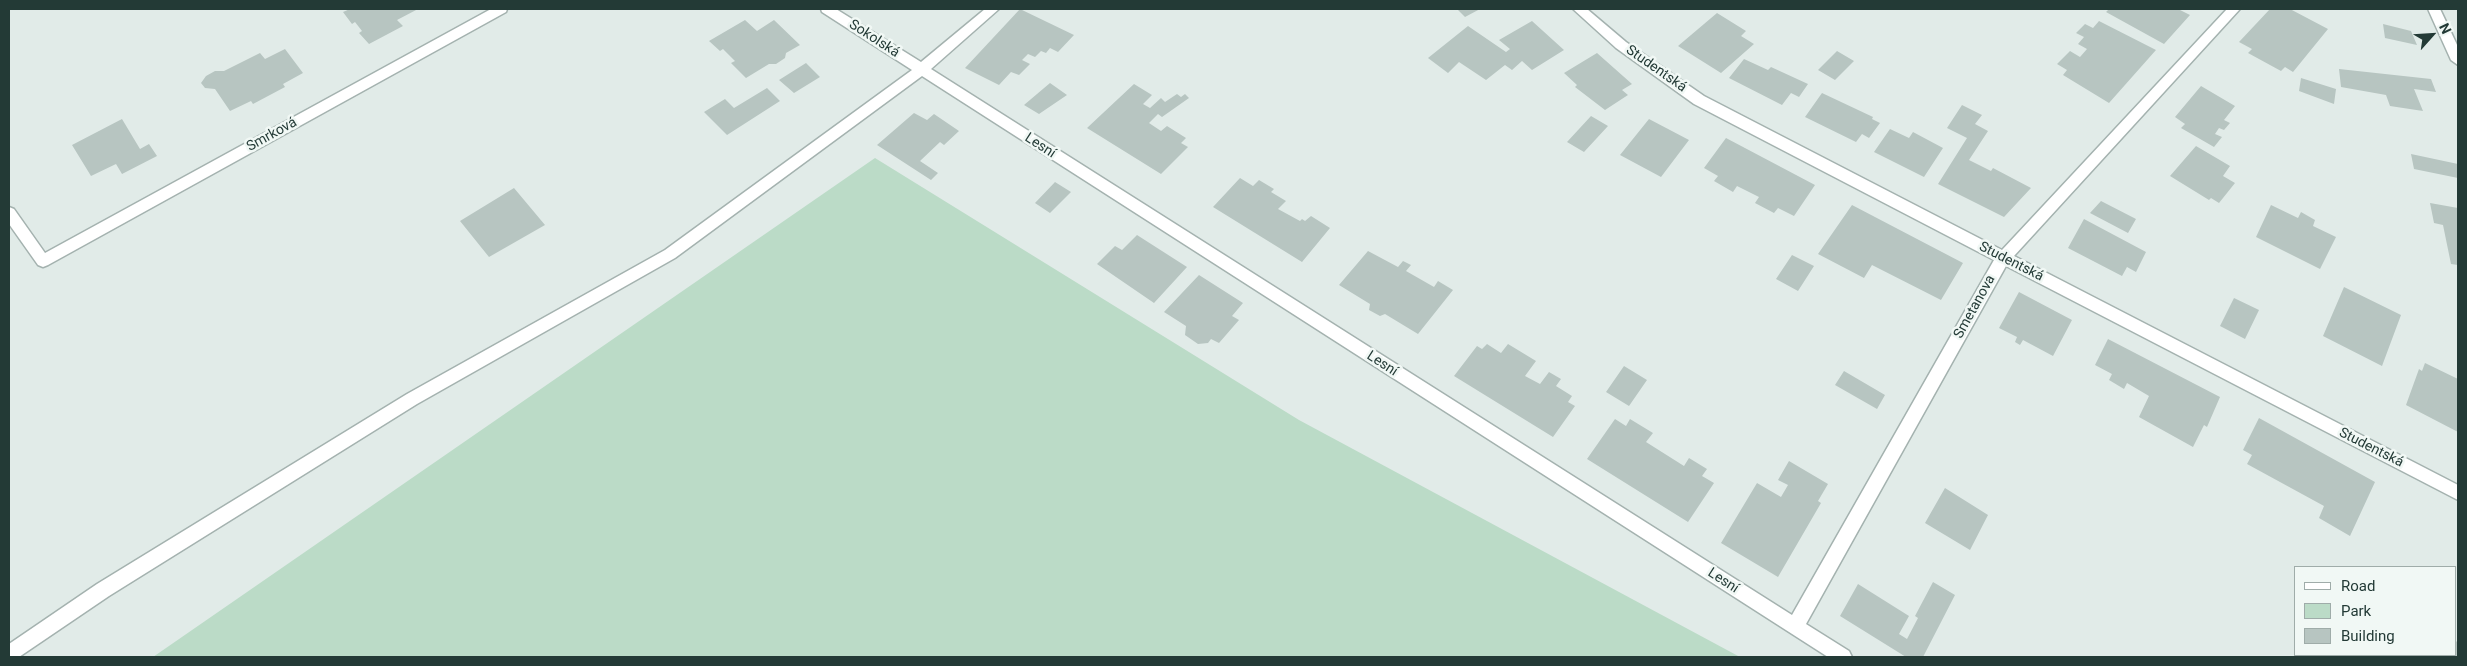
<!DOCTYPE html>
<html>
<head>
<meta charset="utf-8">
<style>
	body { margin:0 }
	#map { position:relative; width:2467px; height:666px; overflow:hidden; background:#e1ebe8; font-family:Roboto,sans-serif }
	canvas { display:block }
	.frame { position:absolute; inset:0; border:10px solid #233a36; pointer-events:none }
	.legend { position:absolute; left:2294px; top:566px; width:162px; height:90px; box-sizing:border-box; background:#f1f8f5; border:1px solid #9faca9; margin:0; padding:6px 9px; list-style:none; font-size:15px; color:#233a36 }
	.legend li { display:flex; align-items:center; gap:10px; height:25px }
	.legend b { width:25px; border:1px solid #9faca9 }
	.north { position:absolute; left:2407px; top:10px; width:50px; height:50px; -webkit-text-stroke:4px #f1f8f5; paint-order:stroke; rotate:64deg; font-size:14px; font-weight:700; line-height:20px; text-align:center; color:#233a36 }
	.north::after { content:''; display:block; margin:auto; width:18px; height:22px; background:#233a36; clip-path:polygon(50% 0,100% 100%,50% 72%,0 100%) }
</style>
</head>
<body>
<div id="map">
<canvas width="2467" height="666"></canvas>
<div class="frame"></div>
<ul class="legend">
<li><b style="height:6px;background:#fff"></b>Road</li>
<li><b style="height:14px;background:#bbdbc7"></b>Park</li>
<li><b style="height:14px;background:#b7c5c1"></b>Building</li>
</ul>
<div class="north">N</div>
</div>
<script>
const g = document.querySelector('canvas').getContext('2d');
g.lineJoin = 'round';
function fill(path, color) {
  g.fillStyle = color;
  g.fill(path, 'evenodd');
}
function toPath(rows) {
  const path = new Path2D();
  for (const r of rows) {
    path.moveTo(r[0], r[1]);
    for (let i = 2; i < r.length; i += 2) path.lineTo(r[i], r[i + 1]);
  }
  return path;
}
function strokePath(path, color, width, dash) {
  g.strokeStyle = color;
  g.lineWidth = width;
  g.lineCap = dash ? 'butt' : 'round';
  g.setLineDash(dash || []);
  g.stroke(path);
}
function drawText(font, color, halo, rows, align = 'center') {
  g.font = font + ' Roboto,sans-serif';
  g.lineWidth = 5;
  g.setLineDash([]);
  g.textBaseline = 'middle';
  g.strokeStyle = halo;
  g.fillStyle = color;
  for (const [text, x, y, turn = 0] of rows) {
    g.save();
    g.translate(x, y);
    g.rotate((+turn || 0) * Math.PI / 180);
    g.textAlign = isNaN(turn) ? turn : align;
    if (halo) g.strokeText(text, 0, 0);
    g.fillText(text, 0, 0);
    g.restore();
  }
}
fill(toPath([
	[875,158,1299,420,1740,657,153,657]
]), '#bbdbc7');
fill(toPath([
	[350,9,418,9,397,20,403,26,369,44,359,33,362,31,355,22,352,24,343,12],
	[1020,9,1074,35,1058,52,1050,48,1046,53,1041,51,1035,57,1028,54,1022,60,1030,64,1019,75,1011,72,999,85,965,68],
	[1457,9,1480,9,1465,17],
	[2109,9,2178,9,2190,15,2164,44,2106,12],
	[2270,9,2290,9,2328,29,2293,72,2285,67,2281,71,2248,53,2252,49,2239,42],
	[1717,13,1746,31,1741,36,1754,44,1721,73,1678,46],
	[745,20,757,31,774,20,800,45,786,53,785,58,776,64,769,64,746,78,731,63,735,61,723,49,720,51,709,41],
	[1532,21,1564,50,1532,70,1522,61,1512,70,1505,65,1486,80,1459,62,1448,73,1428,58,1468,26,1506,52,1510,49,1499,40],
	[2099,21,2156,50,2109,103,2063,75,2067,70,2057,64,2070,51,2080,57,2087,49,2078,44,2084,37,2076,33,2085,24,2093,28],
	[2383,24,2411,31,2417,45,2385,38],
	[285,49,303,73,283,84,285,87,253,104,251,101,230,111,215,89,205,88,201,83,206,76,215,71,224,71,260,53,265,59],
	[1837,51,1854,61,1835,80,1818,70],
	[1597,53,1632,84,1622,90,1628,95,1605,110,1575,87,1577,85,1564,73],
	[1744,59,1768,70,1771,67,1808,84,1799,97,1791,93,1782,105,1729,78],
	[806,63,820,77,794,93,779,80],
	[2339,69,2431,79,2436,92,2414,89,2423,111,2390,106,2386,95,2341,87],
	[2301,78,2336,89,2334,104,2299,91],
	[1050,83,1067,95,1039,114,1024,105],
	[1134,84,1152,95,1143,104,1150,108,1161,98,1165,102,1177,94,1181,97,1185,94,1189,98,1162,117,1158,114,1149,123,1161,131,1167,126,1186,138,1181,143,1188,147,1161,174,1087,128],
	[2201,86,2235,106,2224,120,2230,123,2224,130,2219,128,2215,134,2222,137,2214,147,2181,128,2185,124,2175,117],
	[767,88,780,101,727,135,704,112,725,99,734,108],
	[1822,93,1873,117,1872,119,1880,123,1869,138,1862,134,1856,142,1805,117],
	[1962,105,1982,115,1975,124,1988,131,1969,160,1991,171,1993,168,2031,188,2004,217,1938,184,1967,138,1947,128],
	[914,113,927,120,934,114,959,131,944,145,940,142,920,161,938,173,931,180,877,145],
	[1591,116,1608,126,1584,152,1567,142],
	[122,119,140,149,149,144,157,156,122,174,116,164,91,176,72,145],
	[1649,119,1689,140,1661,177,1620,155],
	[1890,129,1909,138,1913,132,1943,148,1924,177,1874,152],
	[1726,138,1815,185,1794,216,1778,208,1774,213,1755,203,1759,197,1737,186,1733,192,1714,181,1718,176,1704,168],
	[2196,146,2230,166,2223,176,2235,183,2219,203,2211,198,2209,200,2170,176],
	[2411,154,2458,164,2458,178,2414,169],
	[1240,178,1253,186,1259,180,1274,189,1271,192,1286,201,1278,209,1300,221,1302,219,1305,221,1311,216,1330,228,1302,262,1213,207],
	[1055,182,1071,192,1050,213,1035,203],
	[514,188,545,225,489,257,460,221],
	[2101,201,2136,219,2128,233,2090,213],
	[2430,203,2458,208,2458,265,2451,264,2443,225,2434,223],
	[1852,205,1963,263,1941,300,1872,265,1864,278,1818,254],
	[2271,205,2298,218,2301,212,2315,220,2313,226,2336,237,2320,269,2256,237],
	[2084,219,2146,252,2136,272,2127,267,2122,276,2068,248],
	[1137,235,1187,267,1154,303,1097,264,1115,246,1122,250],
	[1368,251,1398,267,1403,261,1411,265,1406,271,1434,287,1438,281,1453,290,1418,334,1385,314,1380,316,1369,310,1370,304,1339,285],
	[1792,255,1814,266,1798,291,1776,279],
	[1199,275,1243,303,1232,316,1239,320,1219,343,1211,339,1208,343,1198,344,1185,335,1186,326,1164,312],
	[2344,287,2401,315,2382,366,2323,336],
	[2019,292,2072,320,2053,356,2023,340,2020,345,2015,342,2017,337,1999,328],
	[2234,298,2259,310,2245,339,2220,326],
	[2108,339,2220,397,2207,427,2204,425,2193,447,2139,417,2149,396,2127,383,2124,389,2109,380,2112,374,2095,365],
	[1487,344,1501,353,1508,344,1536,361,1525,376,1540,384,1549,372,1561,379,1556,386,1572,396,1568,402,1575,406,1553,437,1454,376,1477,346,1482,349],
	[2425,363,2458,379,2458,432,2406,405,2419,369,2422,371],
	[1624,366,1647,380,1629,406,1606,392],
	[1844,371,1885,395,1877,409,1835,385],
	[2259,418,2375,482,2350,536,2319,518,2324,506,2247,464,2252,455,2243,450],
	[1615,419,1626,426,1630,419,1653,433,1646,442,1684,466,1689,458,1707,469,1702,476,1714,483,1688,522,1587,459],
	[1789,461,1828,484,1818,501,1821,503,1778,577,1721,543,1757,483,1781,497,1788,485,1778,480],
	[1945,488,1988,515,1970,550,1925,523],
	[1933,582,1955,595,1923,657,1906,657,1840,616,1858,584,1909,616,1899,634,1907,639,1918,618,1915,616],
	[2456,641,2458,643,2458,657,2410,657,2407,655,2456,655]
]), '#b7c5c1');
const minor = toPath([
	[491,9,507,9,506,12,48,265,43,267,38,265,9,224,9,207,14,209,45,253,491,9],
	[821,9,836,9,921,62,985,9,999,9,931,69,1792,615,1994,260,1694,104,1616,48,1573,9,1587,9,1626,42,1704,96,2002,250,2227,9,2240,9,2014,256,2458,485,2458,500,2006,266,1806,624,1849,651,1852,657,1828,657,922,76,675,258,417,404,109,596,19,657,9,657,9,644,97,584,407,394,665,250,912,70,822,12,821,9],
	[2428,9,2440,9,2458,47,2458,65,2451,60,2428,9]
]);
strokePath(minor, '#a4b2af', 3);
fill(minor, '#fff');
drawText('14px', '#233a36', '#f1f8f5', [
	["Sokolská",874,39,33],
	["Studentská",1656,69,35],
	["Smrková",272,135,-29],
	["Lesní",1040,146,33],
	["Studentská",2011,262,27],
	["Smetanova",1975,307,-61],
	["Lesní",1382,364,33],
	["Studentská",2371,448,27],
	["Lesní",1723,581,33]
]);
</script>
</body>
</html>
